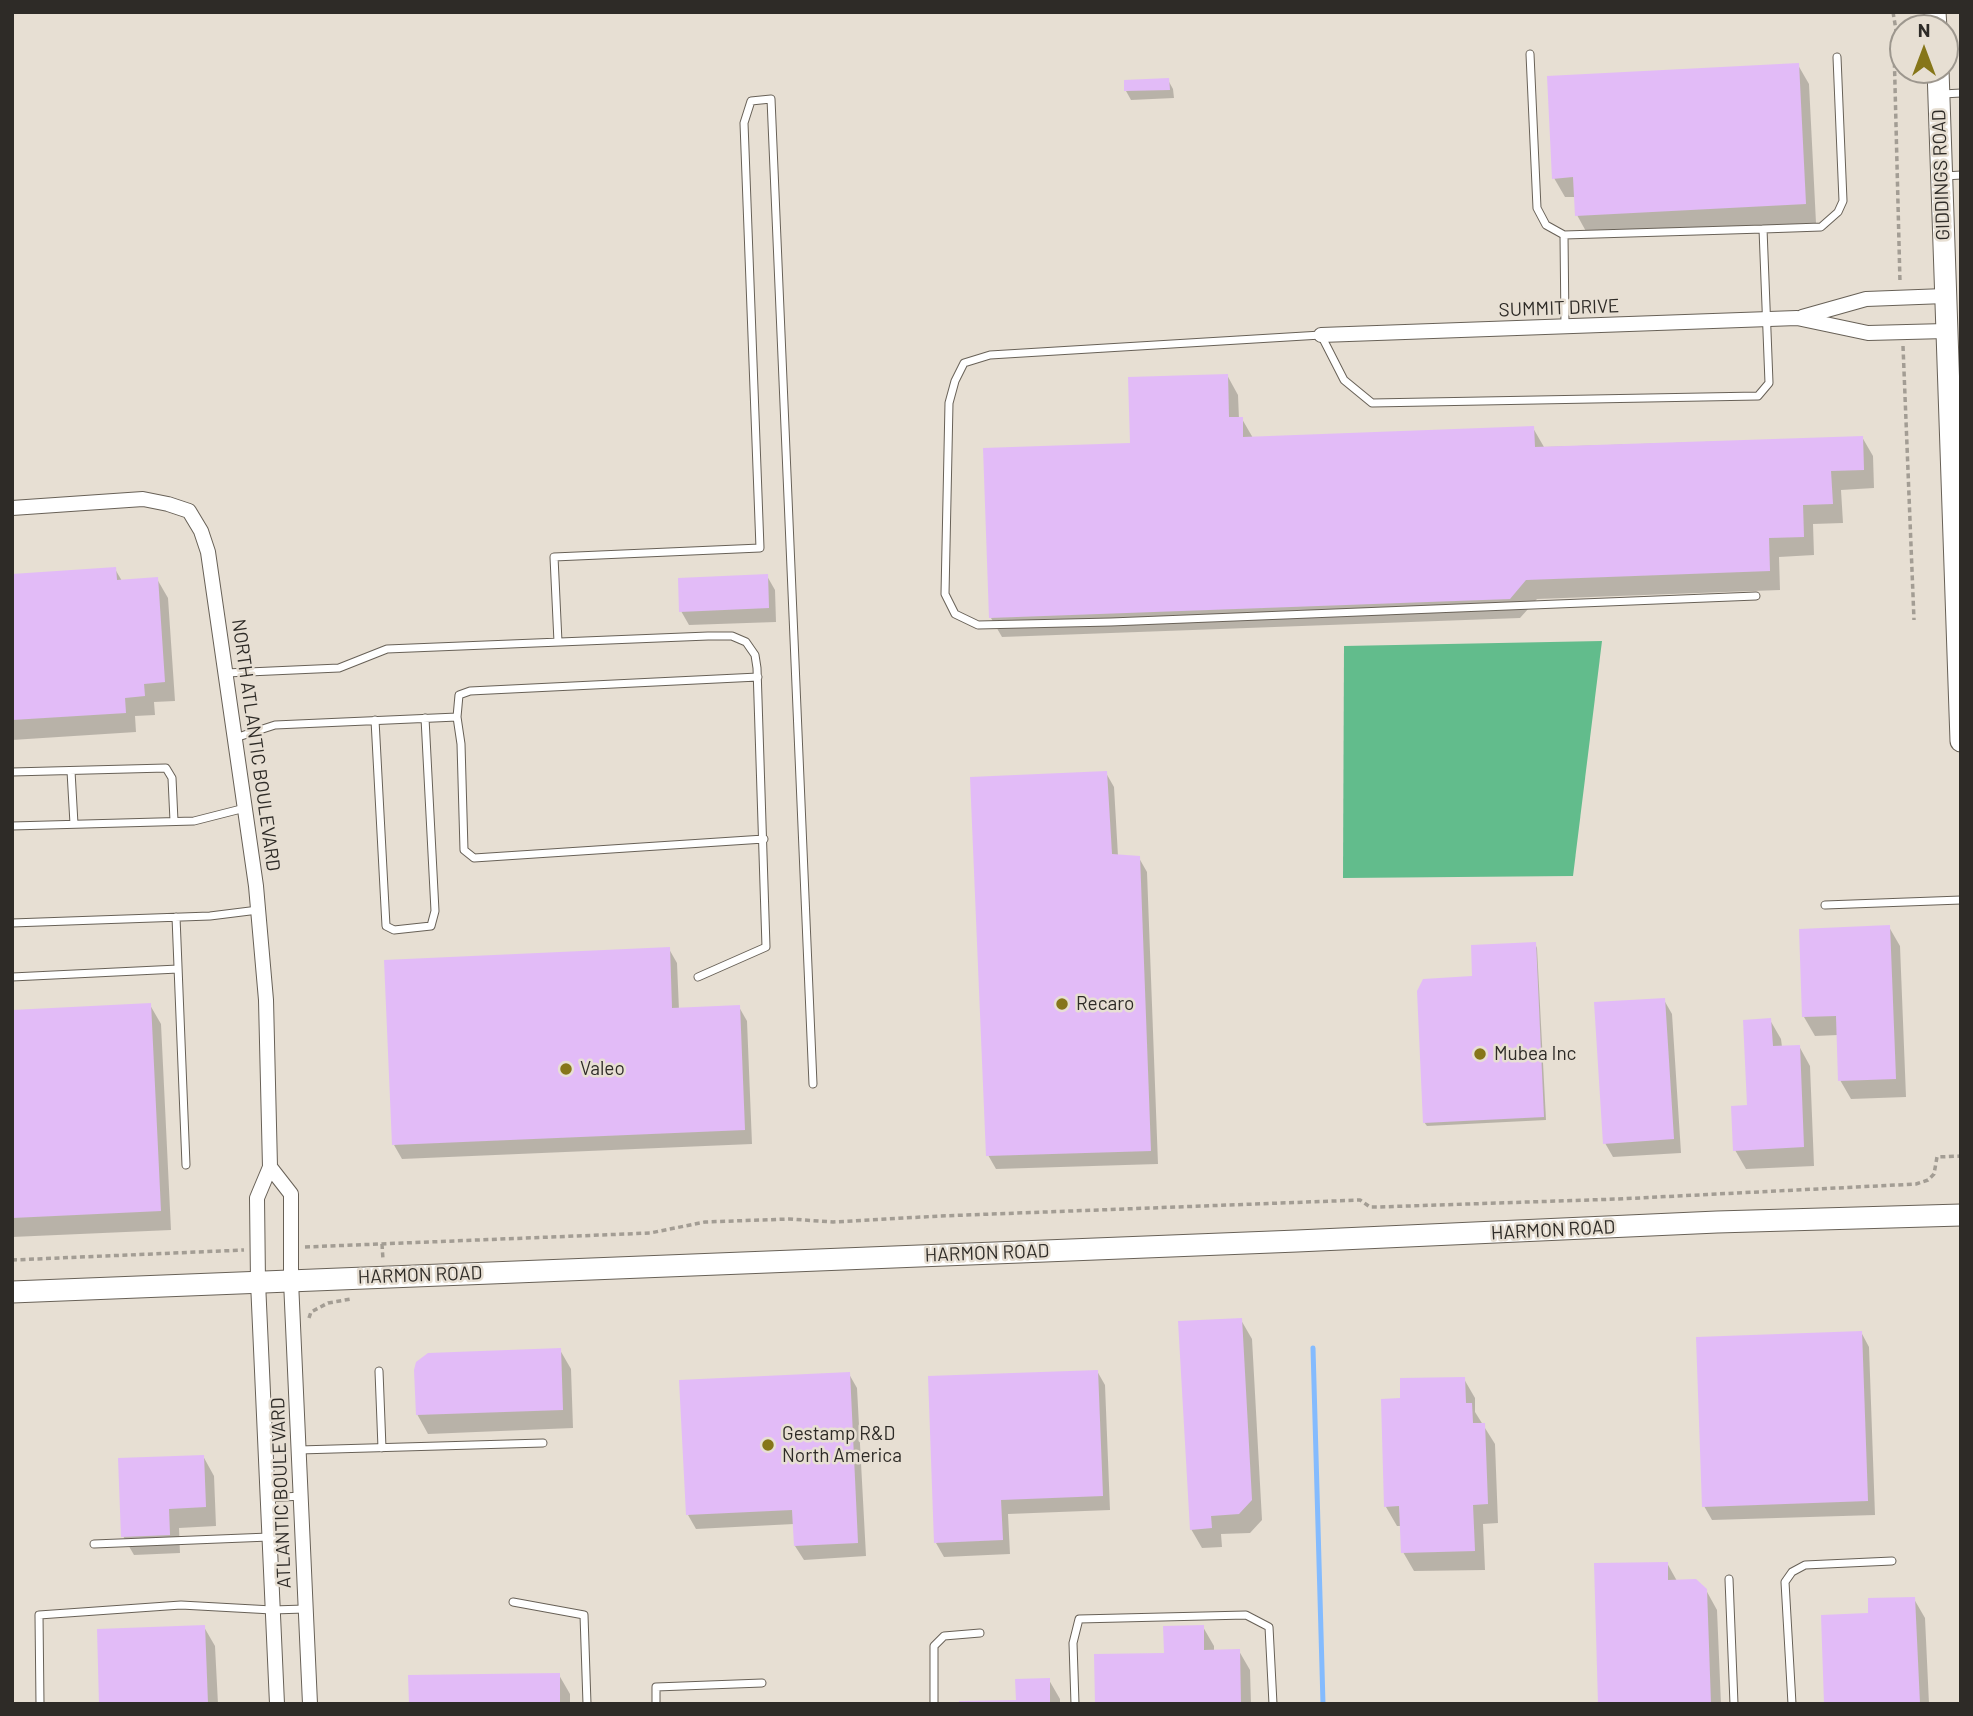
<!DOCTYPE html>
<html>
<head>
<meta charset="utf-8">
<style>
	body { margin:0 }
	#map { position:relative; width:1973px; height:1716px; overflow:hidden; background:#e7dfd3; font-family:Barlow,sans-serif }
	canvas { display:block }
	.frame { position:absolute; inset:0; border:14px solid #2e2b27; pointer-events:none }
	.north { position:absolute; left:1889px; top:14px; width:70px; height:70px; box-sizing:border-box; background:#e7dfd3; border:2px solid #9d978e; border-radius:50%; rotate:0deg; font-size:19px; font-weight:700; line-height:28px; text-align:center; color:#2e2b27 }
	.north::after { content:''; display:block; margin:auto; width:24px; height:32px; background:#867619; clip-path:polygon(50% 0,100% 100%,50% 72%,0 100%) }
</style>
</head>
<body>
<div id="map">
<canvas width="1973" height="1716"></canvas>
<div class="frame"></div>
<div class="north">N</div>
</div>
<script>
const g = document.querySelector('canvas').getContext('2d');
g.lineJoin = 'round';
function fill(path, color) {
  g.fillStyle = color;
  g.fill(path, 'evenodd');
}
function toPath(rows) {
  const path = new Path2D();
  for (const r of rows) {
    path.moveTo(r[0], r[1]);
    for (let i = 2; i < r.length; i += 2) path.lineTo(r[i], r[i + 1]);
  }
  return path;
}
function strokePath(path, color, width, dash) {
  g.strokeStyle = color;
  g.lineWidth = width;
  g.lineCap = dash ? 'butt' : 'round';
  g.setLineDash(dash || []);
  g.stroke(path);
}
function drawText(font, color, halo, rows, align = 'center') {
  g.font = font + ' Barlow,sans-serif';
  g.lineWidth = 5;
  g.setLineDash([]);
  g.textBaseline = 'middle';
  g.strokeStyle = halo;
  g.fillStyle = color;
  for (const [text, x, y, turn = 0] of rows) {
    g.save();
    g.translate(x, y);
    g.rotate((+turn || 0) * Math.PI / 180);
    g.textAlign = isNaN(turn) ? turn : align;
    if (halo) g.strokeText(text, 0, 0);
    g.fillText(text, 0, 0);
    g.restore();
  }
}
fill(toPath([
	[1602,641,1573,876,1343,878,1344,646]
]), '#62bc8c');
fill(toPath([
	[1798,65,1809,84,1816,223,1588,235,1577,215,1576,197,1565,197,1554,178],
	[1168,80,1173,89,1174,98,1131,100,1126,91],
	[1227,375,1238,395,1239,419,1242,419,1253,438,1533,428,1544,447,1862,437,1873,456,1874,488,1841,490,1843,523,1813,524,1814,555,1779,557,1780,590,1537,599,1520,618,1002,637,991,618,1132,445],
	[115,569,122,581,157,579,168,598,175,701,154,702,155,715,135,716,136,732,12,740,12,576],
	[767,576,775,590,776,622,689,625,681,611],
	[1106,773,1114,787,1118,856,1139,858,1147,872,1158,1164,996,1169,988,1155],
	[1889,927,1900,946,1906,1097,1851,1099,1840,1080,1838,1035,1815,1036,1804,1017],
	[1535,944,1537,948,1546,1120,1427,1126,1424,1122,1474,978],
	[669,949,677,963,679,1010,739,1007,747,1021,752,1144,402,1159,394,1145],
	[1664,1000,1672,1014,1681,1153,1613,1157,1605,1143],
	[150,1005,161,1024,171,1230,12,1237,12,1011],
	[1770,1020,1781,1039,1782,1047,1799,1046,1810,1066,1814,1166,1746,1169,1735,1150,1749,1107],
	[1241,1320,1252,1339,1262,1520,1250,1533,1221,1534,1222,1547,1202,1548,1191,1529],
	[1861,1332,1869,1347,1875,1515,1712,1520,1704,1506],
	[560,1350,571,1369,573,1428,428,1434,417,1414],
	[1097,1371,1105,1385,1110,1510,1008,1514,1010,1554,944,1557,936,1543],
	[849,1374,857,1388,866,1556,804,1560,795,1546,794,1524,696,1529,688,1515],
	[1464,1379,1475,1398,1475,1412,1495,1444,1498,1523,1483,1524,1485,1570,1414,1571,1403,1552,1402,1526,1397,1526,1386,1507,1402,1399],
	[203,1456,214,1476,216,1526,179,1528,180,1553,134,1555,123,1536],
	[1667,1563,1677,1581,1706,1590,1717,1610,1721,1704,1600,1704],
	[1914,1599,1925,1618,1929,1704,1826,1704,1870,1615],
	[204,1627,215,1646,218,1704,101,1704],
	[1203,1627,1214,1646,1214,1651,1239,1651,1250,1670,1251,1704,1097,1704],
	[559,1675,570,1694,570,1704,411,1704],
	[1049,1680,1060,1699,1060,1704,951,1704,1018,1701]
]), '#0003');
strokePath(toPath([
	[1313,1348,1323,1704]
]), '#84bbfe', 5);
fill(toPath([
	[1799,63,1806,204,1575,216,1573,177,1552,179,1547,76],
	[1169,78,1170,90,1124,91,1124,80],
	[1228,374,1229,417,1243,417,1243,437,1534,426,1535,447,1863,436,1864,470,1831,471,1833,504,1803,505,1804,537,1769,538,1770,571,1526,580,1510,599,989,618,983,448,1130,443,1128,377],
	[116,567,117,580,158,577,165,682,144,684,145,696,125,698,126,713,12,720,12,574],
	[768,574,769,608,679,612,678,578],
	[1107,771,1112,854,1140,856,1151,1151,986,1156,970,777],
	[1890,925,1896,1079,1838,1081,1836,1016,1802,1017,1799,929],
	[1536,942,1544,1117,1423,1123,1417,991,1423,979,1472,976,1471,945],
	[670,947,672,1008,740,1005,745,1130,392,1145,384,960],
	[1665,998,1674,1139,1603,1144,1594,1002],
	[151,1003,161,1211,12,1218,12,1010],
	[1771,1018,1773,1046,1800,1045,1804,1147,1733,1151,1731,1106,1747,1105,1743,1020],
	[1242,1318,1252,1500,1239,1514,1211,1516,1212,1528,1190,1530,1178,1321],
	[1862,1331,1868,1501,1702,1507,1696,1337],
	[561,1348,563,1410,416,1415,414,1370,416,1362,428,1353],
	[1098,1370,1103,1496,1001,1500,1003,1540,934,1543,928,1376],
	[850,1372,858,1543,794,1546,792,1510,686,1515,679,1380],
	[1465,1377,1466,1403,1472,1403,1473,1423,1485,1423,1488,1504,1473,1505,1475,1551,1401,1553,1399,1506,1384,1507,1381,1399,1400,1398,1400,1378],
	[204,1455,206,1507,169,1509,170,1535,121,1537,118,1458],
	[1668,1562,1668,1580,1696,1579,1707,1589,1711,1704,1598,1704,1594,1563],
	[1915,1597,1920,1704,1824,1704,1821,1615,1868,1613,1868,1598],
	[205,1625,208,1704,99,1704,97,1629],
	[1204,1625,1204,1650,1240,1649,1241,1704,1095,1704,1094,1654,1164,1653,1163,1626],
	[560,1673,560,1704,409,1704,408,1675],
	[1050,1678,1050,1704,959,1704,959,1701,1016,1700,1015,1679]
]), '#e2bbf7');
const lane = toPath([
	[1530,54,1537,208,1546,225,1564,235],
	[1943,94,1961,93],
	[1945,176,1961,175],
	[1565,326,1564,235,1763,229],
	[1756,596,1111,622,978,625,955,614,945,594,949,403,955,381,964,363,990,355,1321,335,1344,380,1372,403,1758,396,1769,383,1763,229,1821,227,1838,212,1843,201,1837,57],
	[558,642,554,557,760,548,744,123,751,101,771,99,813,1084],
	[226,673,339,668,387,649,708,636,732,636,746,642,755,655,757,668,766,947,698,977],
	[457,717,461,744,464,850,474,858,764,839],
	[375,720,386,926,394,930,431,926,435,911,425,718],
	[235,738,275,725,457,717,459,695,470,691,758,677],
	[71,771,74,824],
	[12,772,166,768,172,778,174,821],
	[12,826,194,821,245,808],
	[1825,905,1961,900],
	[176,917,186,1165],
	[12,923,210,916,258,910],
	[12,977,178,969],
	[379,1371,382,1448],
	[299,1450,543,1443],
	[268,1498,301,1496],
	[94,1544,269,1537],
	[1729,1579,1734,1704],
	[513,1602,584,1615,587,1704],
	[40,1704,39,1615,181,1605,272,1610,305,1609],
	[656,1704,656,1687,762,1683],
	[934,1704,934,1646,944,1636,980,1633],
	[1075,1704,1073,1643,1079,1619,1246,1615,1269,1627,1273,1704],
	[1792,1704,1785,1582,1792,1572,1805,1565,1892,1561]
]);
const street = toPath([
	[1802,317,1866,299,1945,296],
	[1321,335,1797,318,1868,333,1946,331],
	[12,508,143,499,168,504,189,511,201,531,208,552,256,886,266,1000,270,1167,257,1198,258,1282,277,1704],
	[270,1167,291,1194,291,1281,310,1704]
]);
const secondary = toPath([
	[1935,12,1936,28],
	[1938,70,1961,741],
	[12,1292,1297,1241,1717,1222,1961,1215]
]);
strokePath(lane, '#686157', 9);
strokePath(street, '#686157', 16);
strokePath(secondary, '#686157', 23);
strokePath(toPath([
	[1893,12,1896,30,1894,46,1900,283],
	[1903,346,1914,620],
	[382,1244,383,1260],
	[305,1247,650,1233,705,1222,789,1219,833,1222,940,1216,1360,1200,1370,1207,1378,1207,1618,1199,1916,1184,1928,1180,1934,1174,1937,1157,1961,1156],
	[12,1260,244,1250],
	[309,1318,311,1312,328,1303,351,1299]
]), '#a39d94', 3.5, [5, 3.5]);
strokePath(lane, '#fff', 7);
strokePath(street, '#fff', 14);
strokePath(secondary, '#fff', 21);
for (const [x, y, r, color] of [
	[1062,1004,7,"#867619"],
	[1480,1054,7,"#867619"],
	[566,1069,7,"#867619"],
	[768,1445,7,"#867619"]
]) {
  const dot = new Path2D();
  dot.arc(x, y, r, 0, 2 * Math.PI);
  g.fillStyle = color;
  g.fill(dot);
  strokePath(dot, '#e7dfd3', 2.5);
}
drawText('19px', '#2e2b27', '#e7dfd3', [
	["GIDDINGS ROAD",1941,175,-92],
	["SUMMIT DRIVE",1559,308,-2],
	["NORTH ATLANTIC BOULEVARD",256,745,82],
	["HARMON ROAD",1553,1230,-3],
	["HARMON ROAD",987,1253,-2],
	["HARMON ROAD",420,1275,-2],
	["ATLANTIC BOULEVARD",281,1493,-92]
]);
drawText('19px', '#2e2b27', '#e7dfd3', [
	["Recaro",1076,1004],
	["Mubea Inc",1494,1054],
	["Valeo",580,1069],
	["Gestamp R&D",782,1434],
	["North America",782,1456]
], 'left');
</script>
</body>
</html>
